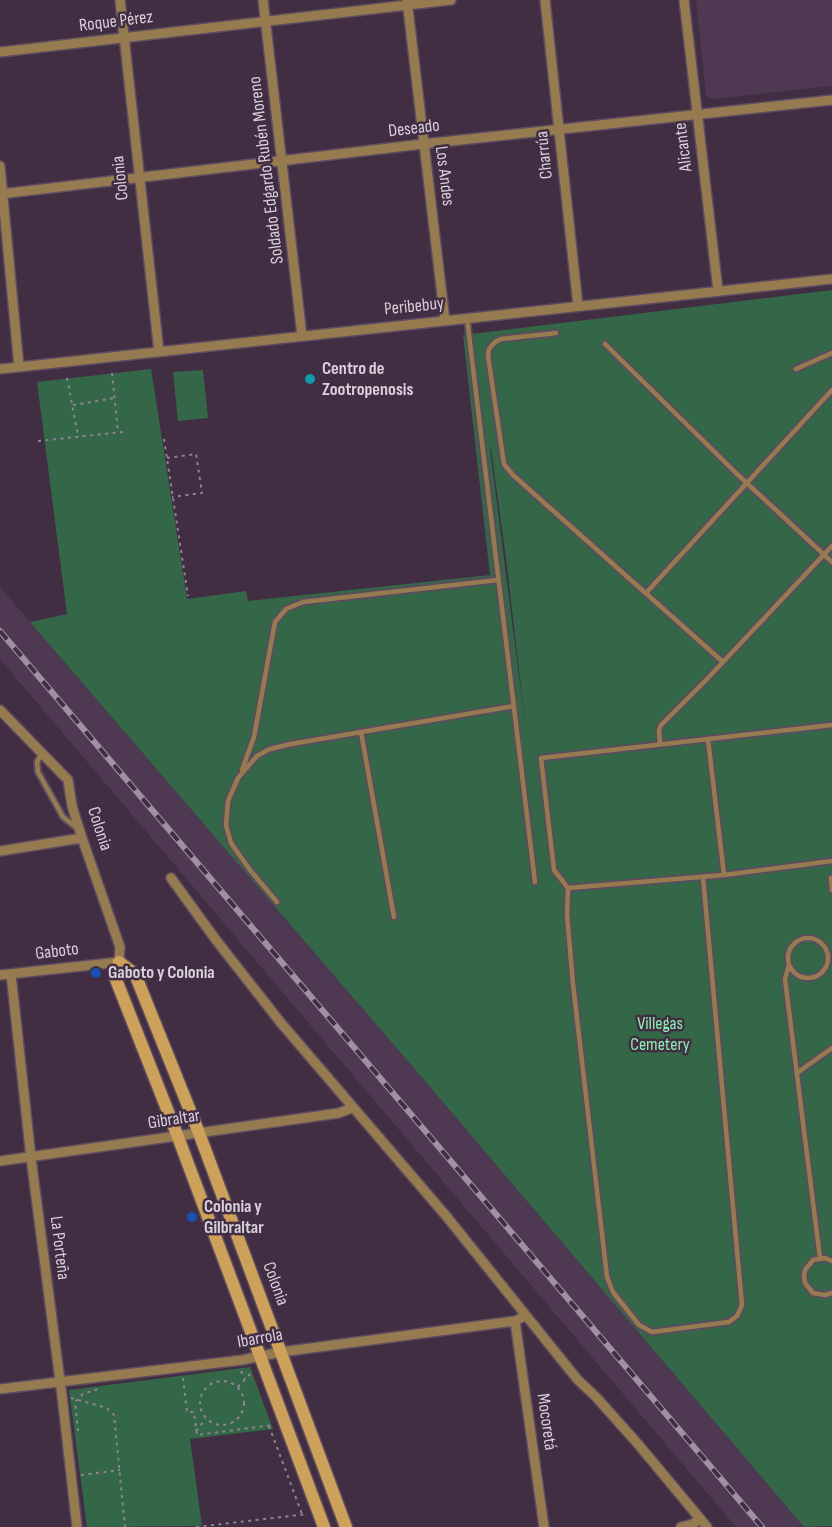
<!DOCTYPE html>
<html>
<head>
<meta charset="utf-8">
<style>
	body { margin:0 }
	canvas { display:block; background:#412e43 }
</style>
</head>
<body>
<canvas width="832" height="1527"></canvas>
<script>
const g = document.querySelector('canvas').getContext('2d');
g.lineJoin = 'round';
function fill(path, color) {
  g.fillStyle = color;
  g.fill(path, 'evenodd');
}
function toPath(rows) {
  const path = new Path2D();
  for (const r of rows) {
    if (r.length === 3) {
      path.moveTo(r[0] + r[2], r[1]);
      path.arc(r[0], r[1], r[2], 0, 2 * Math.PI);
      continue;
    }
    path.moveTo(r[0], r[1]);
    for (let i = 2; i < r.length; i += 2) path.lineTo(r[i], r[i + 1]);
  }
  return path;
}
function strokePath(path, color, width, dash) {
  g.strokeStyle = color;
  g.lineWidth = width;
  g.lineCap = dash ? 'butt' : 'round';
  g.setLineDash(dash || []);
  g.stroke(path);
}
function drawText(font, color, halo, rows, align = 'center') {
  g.font = font + ' "Sofia Sans Condensed",sans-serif';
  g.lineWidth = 5;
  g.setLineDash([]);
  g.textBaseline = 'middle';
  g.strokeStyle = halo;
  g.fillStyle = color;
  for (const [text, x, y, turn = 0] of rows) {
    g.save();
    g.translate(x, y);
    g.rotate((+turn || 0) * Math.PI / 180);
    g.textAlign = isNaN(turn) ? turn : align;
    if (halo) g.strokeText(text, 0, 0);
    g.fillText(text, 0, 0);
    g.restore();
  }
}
fill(toPath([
	[696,0,832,0,832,86,712,99,706,96],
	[0,587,430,1087,804,1527,736,1527,0,659]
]), '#4e3852');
fill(toPath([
	[832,290,832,1526,804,1527,430,1087,30,622,67,614,37,382,151,369,187,599,246,591,248,601,490,575,463,335],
	[491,448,507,566,526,731,490,449],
	[203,370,208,418,178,421,173,372],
	[250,1367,273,1429,190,1439,202,1526,87,1527,69,1390]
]), '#336748');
const lane = toPath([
	[467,318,535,882],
	[556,333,501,339,495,342,489,349,488,356,504,464,513,475,723,662],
	[605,344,736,473,832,562],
	[796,369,832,353],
	[646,593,832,390],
	[361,732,394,917],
	[708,739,724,875],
	[660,744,659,730,661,725,708,678,832,546],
	[42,753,37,762,38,772,63,817,77,828],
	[242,770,254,737,275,622,286,609,303,602,498,580],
	[703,877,742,1305,737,1316,729,1322,652,1332,639,1325,613,1292,607,1277,573,984,567,914,568,888,554,870,541,758,832,725],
	[831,878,832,890],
	[568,888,724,875,832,861],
	[277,902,250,870,231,843,226,825,228,801,238,778,257,756,270,749,291,744,514,706],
	[808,958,20],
	[789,965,785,979,820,1258],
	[797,1073,832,1048],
	[832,1261,825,1258,813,1260,805,1270,804,1276,805,1283,813,1293,825,1295,832,1293]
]);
const street = toPath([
	[120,0,159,352],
	[263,0,302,336],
	[407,0,445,321],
	[545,0,578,306],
	[684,0,718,291],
	[0,52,451,0],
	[0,166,19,367],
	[0,194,423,144,832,100],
	[0,369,832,279],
	[0,710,68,780,72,806,82,838,120,947,119,962,0,975],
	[0,851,82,838],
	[171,878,216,940,281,1023,447,1217,577,1379,596,1397,638,1444,707,1527],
	[11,974,31,1158,62,1396,77,1527],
	[0,1161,339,1113,352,1108],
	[515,1321,544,1527],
	[0,1389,242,1360,281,1352,515,1321,525,1316],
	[681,1527,693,1524,699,1519]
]);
const secondary = toPath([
	[324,1527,178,1137,115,977,119,962,135,974,199,1133,346,1527]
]);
strokePath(lane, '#5d4b5f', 8);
strokePath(street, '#5d4b5f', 12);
strokePath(secondary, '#5d4b5f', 15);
strokePath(toPath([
	[112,373,118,432],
	[67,378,78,436],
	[73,405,115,398],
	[164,439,188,596],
	[38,441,123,432],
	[167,458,196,454,202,493,172,497],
	[241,1371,245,1379],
	[183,1378,187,1412,194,1412,197,1435,273,1425],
	[222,1403,22],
	[238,1387,252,1372],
	[71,1398,107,1408,114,1415,125,1527],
	[269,1426,302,1514],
	[78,1431,75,1402,83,1394,98,1389],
	[196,1431,206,1419],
	[81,1475,120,1470],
	[196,1527,307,1514]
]), '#928394', 2, [3, 4.5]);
strokePath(lane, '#977b50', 4.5);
strokePath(street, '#977b50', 9);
strokePath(secondary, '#cea15b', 12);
const rail = toPath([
	[0,631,762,1527]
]);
strokePath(rail, '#9f91a1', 6);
strokePath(rail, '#412e43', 4, [11]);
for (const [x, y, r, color] of [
	[310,379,6,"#0f9aa8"],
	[96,973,6,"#1a4fb4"],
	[192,1217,6,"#1a4fb4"]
]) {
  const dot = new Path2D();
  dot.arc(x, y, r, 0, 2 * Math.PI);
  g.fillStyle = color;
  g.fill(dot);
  strokePath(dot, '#412e43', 2);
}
drawText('18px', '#dacfdc', '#412e43', [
	["Roque Pérez",116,22,-7],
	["Deseado",414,129,-7],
	["Alicante",684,147,-97],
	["Charrúa",545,155,-96],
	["Soldado Edgardo Rubén Moreno",267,170,-97],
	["Los Andes",444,176,83],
	["Colonia",121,178,-96],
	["Peribebuy",414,307,-6],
	["Colonia",99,829,72],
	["Gaboto",57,952,-7],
	["Gibraltar",174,1120,-9],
	["La Porteña",59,1248,83],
	["Colonia",275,1284,70],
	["Ibarrola",260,1339,-10],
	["Mocoretá",546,1422,82]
]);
drawText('bold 18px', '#dacfdc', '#412e43', [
	["Centro de",322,369],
	["Zootropenosis",322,390],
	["Gaboto y Colonia",108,973],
	["Colonia y",204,1207],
	["Gilbraltar",204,1228]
], 'left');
drawText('18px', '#8decb2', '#412e43', [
	["Villegas",660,1024],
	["Cemetery",660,1045]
]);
</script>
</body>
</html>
